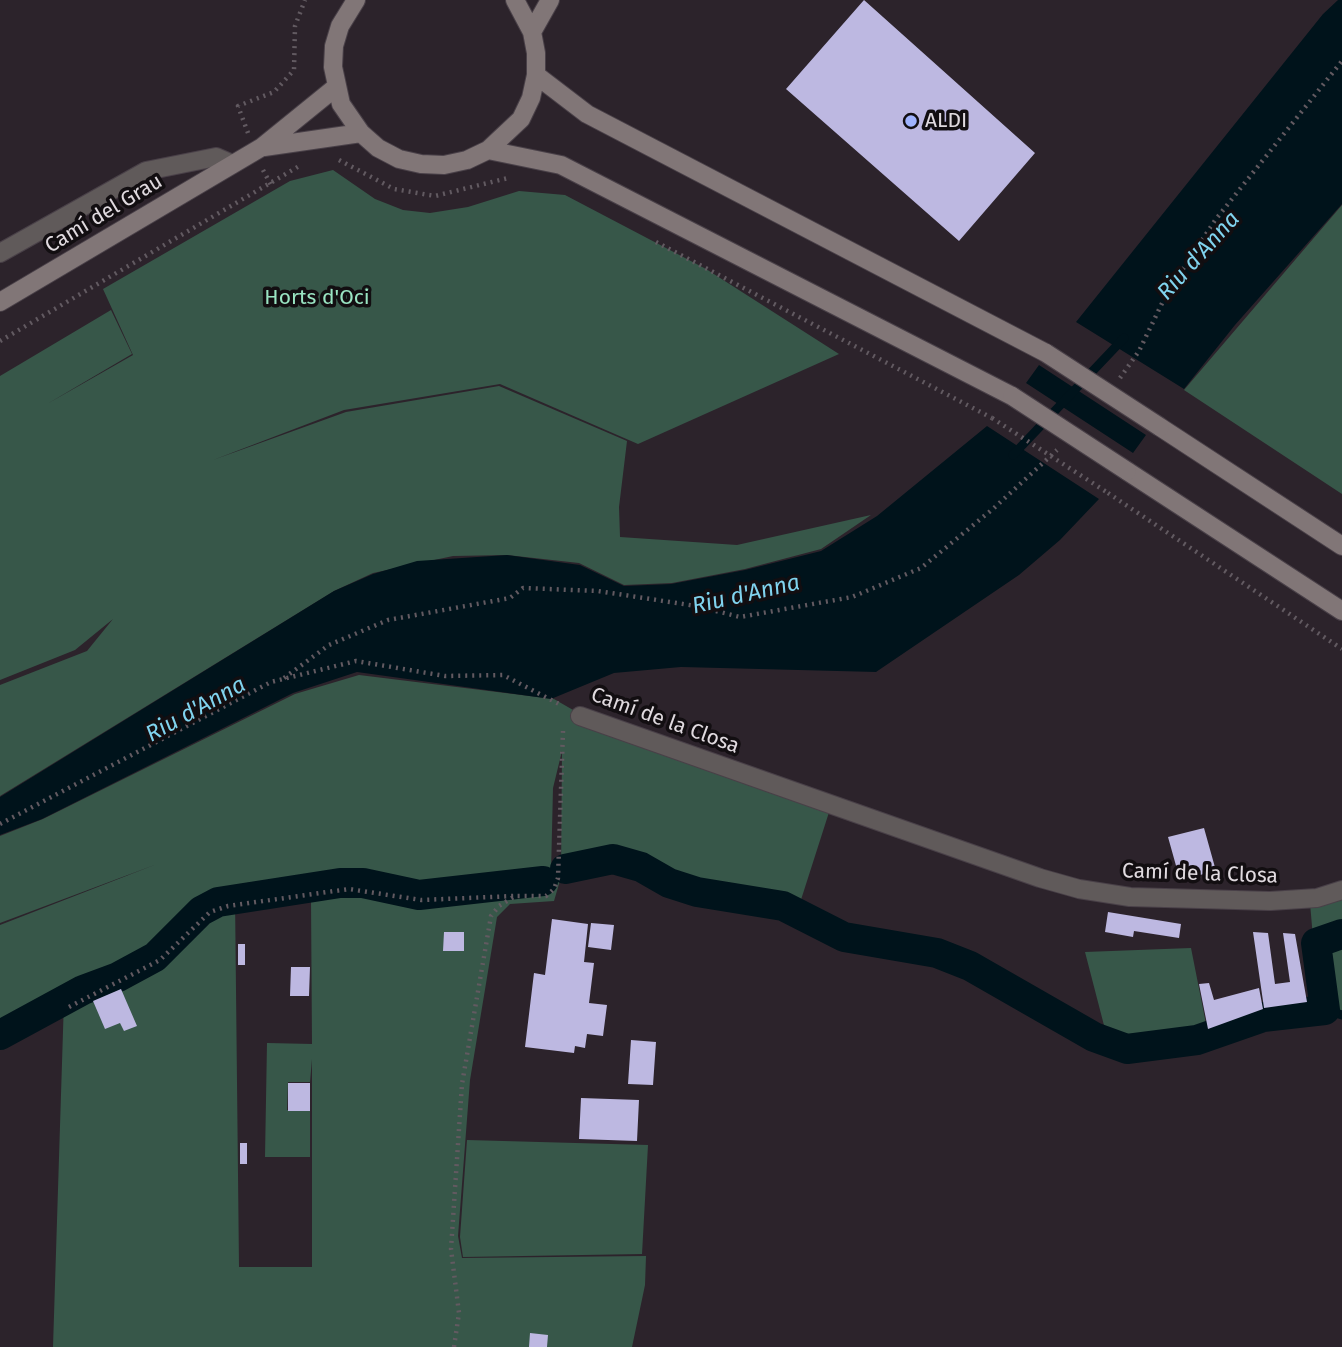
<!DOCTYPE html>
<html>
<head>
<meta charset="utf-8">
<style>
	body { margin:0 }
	canvas { display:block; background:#2c232b }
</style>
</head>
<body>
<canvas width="1342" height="1347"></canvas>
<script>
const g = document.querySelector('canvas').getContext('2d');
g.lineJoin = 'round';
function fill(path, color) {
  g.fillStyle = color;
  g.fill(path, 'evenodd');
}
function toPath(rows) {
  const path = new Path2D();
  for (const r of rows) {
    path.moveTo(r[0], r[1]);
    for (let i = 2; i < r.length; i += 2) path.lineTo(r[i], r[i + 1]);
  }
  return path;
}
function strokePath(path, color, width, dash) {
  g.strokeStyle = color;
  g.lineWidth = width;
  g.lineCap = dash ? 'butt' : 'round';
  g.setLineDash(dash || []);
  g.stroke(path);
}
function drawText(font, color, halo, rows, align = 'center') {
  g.font = font + ' "Fira Sans",sans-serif';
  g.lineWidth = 7;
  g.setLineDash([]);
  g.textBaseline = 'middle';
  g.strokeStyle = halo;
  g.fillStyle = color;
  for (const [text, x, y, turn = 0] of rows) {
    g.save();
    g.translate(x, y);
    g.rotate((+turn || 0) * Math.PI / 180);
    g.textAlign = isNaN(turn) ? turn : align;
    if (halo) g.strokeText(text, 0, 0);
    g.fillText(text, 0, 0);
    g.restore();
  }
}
fill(toPath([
	[333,170,375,199,403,210,430,213,468,207,519,191,565,195,706,269,839,354,638,444,500,384,344,410,213,460,346,412,499,386,627,441,619,507,620,537,737,545,871,515,821,549,745,569,672,583,624,585,579,563,507,555,453,556,373,573,334,591,0,796,0,685,87,651,113,619,75,650,0,680,0,376,111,310,132,354,47,404,133,355,103,289,290,181],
	[1342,205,1342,494,1184,390],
	[359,675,554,699,580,714,831,806,799,906,672,880,667,898,663,890,645,878,611,871,561,877,562,751,553,788,551,873,561,877,554,901,510,904,497,917,470,1080,458,1236,462,1258,646,1256,645,1285,632,1347,53,1347,64,1000,0,1033,0,925,157,864,0,923,0,836,43,819,295,694],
	[340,882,363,882,421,893,370,898,345,894,311,898,312,1044,267,1043,265,1157,310,1157,310,1111,287,1110,288,1082,310,1082,312,1059,312,1267,239,1267,235,898],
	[1342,896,1342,1013,1319,1007,1310,903],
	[1191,948,1207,1029,1174,1038,1115,1039,1106,1033,1085,952],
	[467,1140,648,1145,642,1254,463,1257,460,1237]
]), '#375749');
fill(toPath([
	[1338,0,1342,0,1342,204,1235,325,1184,389,1076,322,1323,14],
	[1039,365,1146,435,1133,453,1026,383],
	[987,426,1099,499,1060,540,1019,575,876,672,681,667,614,673,551,699,357,672,293,693,42,819,0,835,0,797,334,591,373,574,417,561,507,555,580,565,624,586,671,584,745,570,821,551,877,516]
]), '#00131b');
strokePath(toPath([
	[1013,455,1124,338],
	[1325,1010,1342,1015]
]), '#00131b', 9);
strokePath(toPath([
	[565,869,613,859,641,867,669,883,697,892,783,906,844,937,937,953,970,966,1094,1037,1127,1049,1197,1040,1263,1017,1325,1010,1316,943,1342,934],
	[0,1035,83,990,118,977,155,957,201,911,218,902,340,883,363,883,419,895,543,881]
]), '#00131b', 30);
fill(toPath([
	[864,0,1035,153,959,241,786,89],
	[1204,828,1216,871,1180,880,1168,837],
	[1108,912,1181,924,1179,938,1134,931,1133,937,1105,932],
	[552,919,588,924,584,962,594,963,589,1003,607,1005,603,1036,587,1034,585,1048,575,1046,574,1053,525,1047,534,973,545,975],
	[591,923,614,925,611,950,588,947],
	[444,932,464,932,464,951,443,951],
	[1253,932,1268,933,1275,984,1290,982,1283,933,1295,934,1307,1002,1264,1008],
	[238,944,245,944,245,965,238,965],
	[291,967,310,967,309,996,290,996],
	[1209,983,1214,1000,1259,988,1263,1009,1208,1029,1199,984],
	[121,989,137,1026,124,1031,120,1023,105,1029,93,1001],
	[631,1040,656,1042,653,1085,628,1084],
	[288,1083,310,1083,310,1111,288,1111],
	[581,1098,639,1100,637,1141,579,1139],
	[240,1143,247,1143,247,1164,240,1164],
	[530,1333,548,1335,547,1347,529,1347]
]), '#bdb8e1');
const street = toPath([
	[0,253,146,171,216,157,232,164],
	[580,716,1040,878,1079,889,1130,897,1270,901,1317,898,1342,890]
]);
const secondary = toPath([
	[356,0,340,26,334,46,333,67,341,104,361,133,378,148,399,159,421,164,444,165,467,160,488,150,521,119,531,98,536,75,536,53,532,32,515,0],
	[532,32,550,0],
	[536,75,587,114,1046,353],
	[264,147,361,133],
	[488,150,561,165,1012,396],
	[0,302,262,147,336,87],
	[1160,427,1342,546],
	[1127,471,1342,611]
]);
strokePath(street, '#494048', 20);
strokePath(secondary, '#494048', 20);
strokePath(toPath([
	[248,133,238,106,274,92,294,70,295,26,305,0],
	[339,160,394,189,435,196,508,178],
	[263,170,271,185],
	[656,242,992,418],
	[0,341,301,165],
	[1120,378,1139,351,1167,293,1216,219,1342,61],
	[1108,493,1342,649],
	[284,678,329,645,388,620,510,598,523,588,598,591,696,606,740,617,852,597,921,568,994,508,1057,450],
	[0,824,271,682,356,661,445,676,503,675,561,705],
	[69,1007,160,960,210,912,228,906,349,889,421,900,514,896],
	[454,1347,459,1313,451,1249,462,1084,491,916,499,906,515,896,546,896,554,889,558,878,563,731]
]), '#625a61', 4.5, [2, 5]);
strokePath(street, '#605a5a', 18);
strokePath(secondary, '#817677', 18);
const secondaryBridge = toPath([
	[1046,353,1160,427],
	[1012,396,1127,471]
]);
strokePath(secondaryBridge, '#494048', 20, []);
strokePath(toPath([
	[992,418,1108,493]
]), '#625a61', 4.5, [2, 5]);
strokePath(secondaryBridge, '#817677', 18);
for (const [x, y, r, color] of [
	[911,121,7,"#a0b3fd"]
]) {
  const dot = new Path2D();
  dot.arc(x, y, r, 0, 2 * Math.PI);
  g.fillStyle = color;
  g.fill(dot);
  strokePath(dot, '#120e11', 2.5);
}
drawText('21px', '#e0dadf', '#120e11', [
	["ALDI",925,121]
], 'left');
drawText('21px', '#e0dadf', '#120e11', [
	["Camí del Grau",104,214,-31],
	["Camí de la Closa",665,721,20],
	["Camí de la Closa",1200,874,2]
]);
drawText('21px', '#99e4c2', '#120e11', [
	["Horts d'Oci",317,298]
]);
drawText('italic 23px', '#80d3ee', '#120e11', [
	["Riu d'Anna",1199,256,-48],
	["Riu d'Anna",746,595,-13],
	["Riu d'Anna",196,710,-29]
]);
</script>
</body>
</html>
